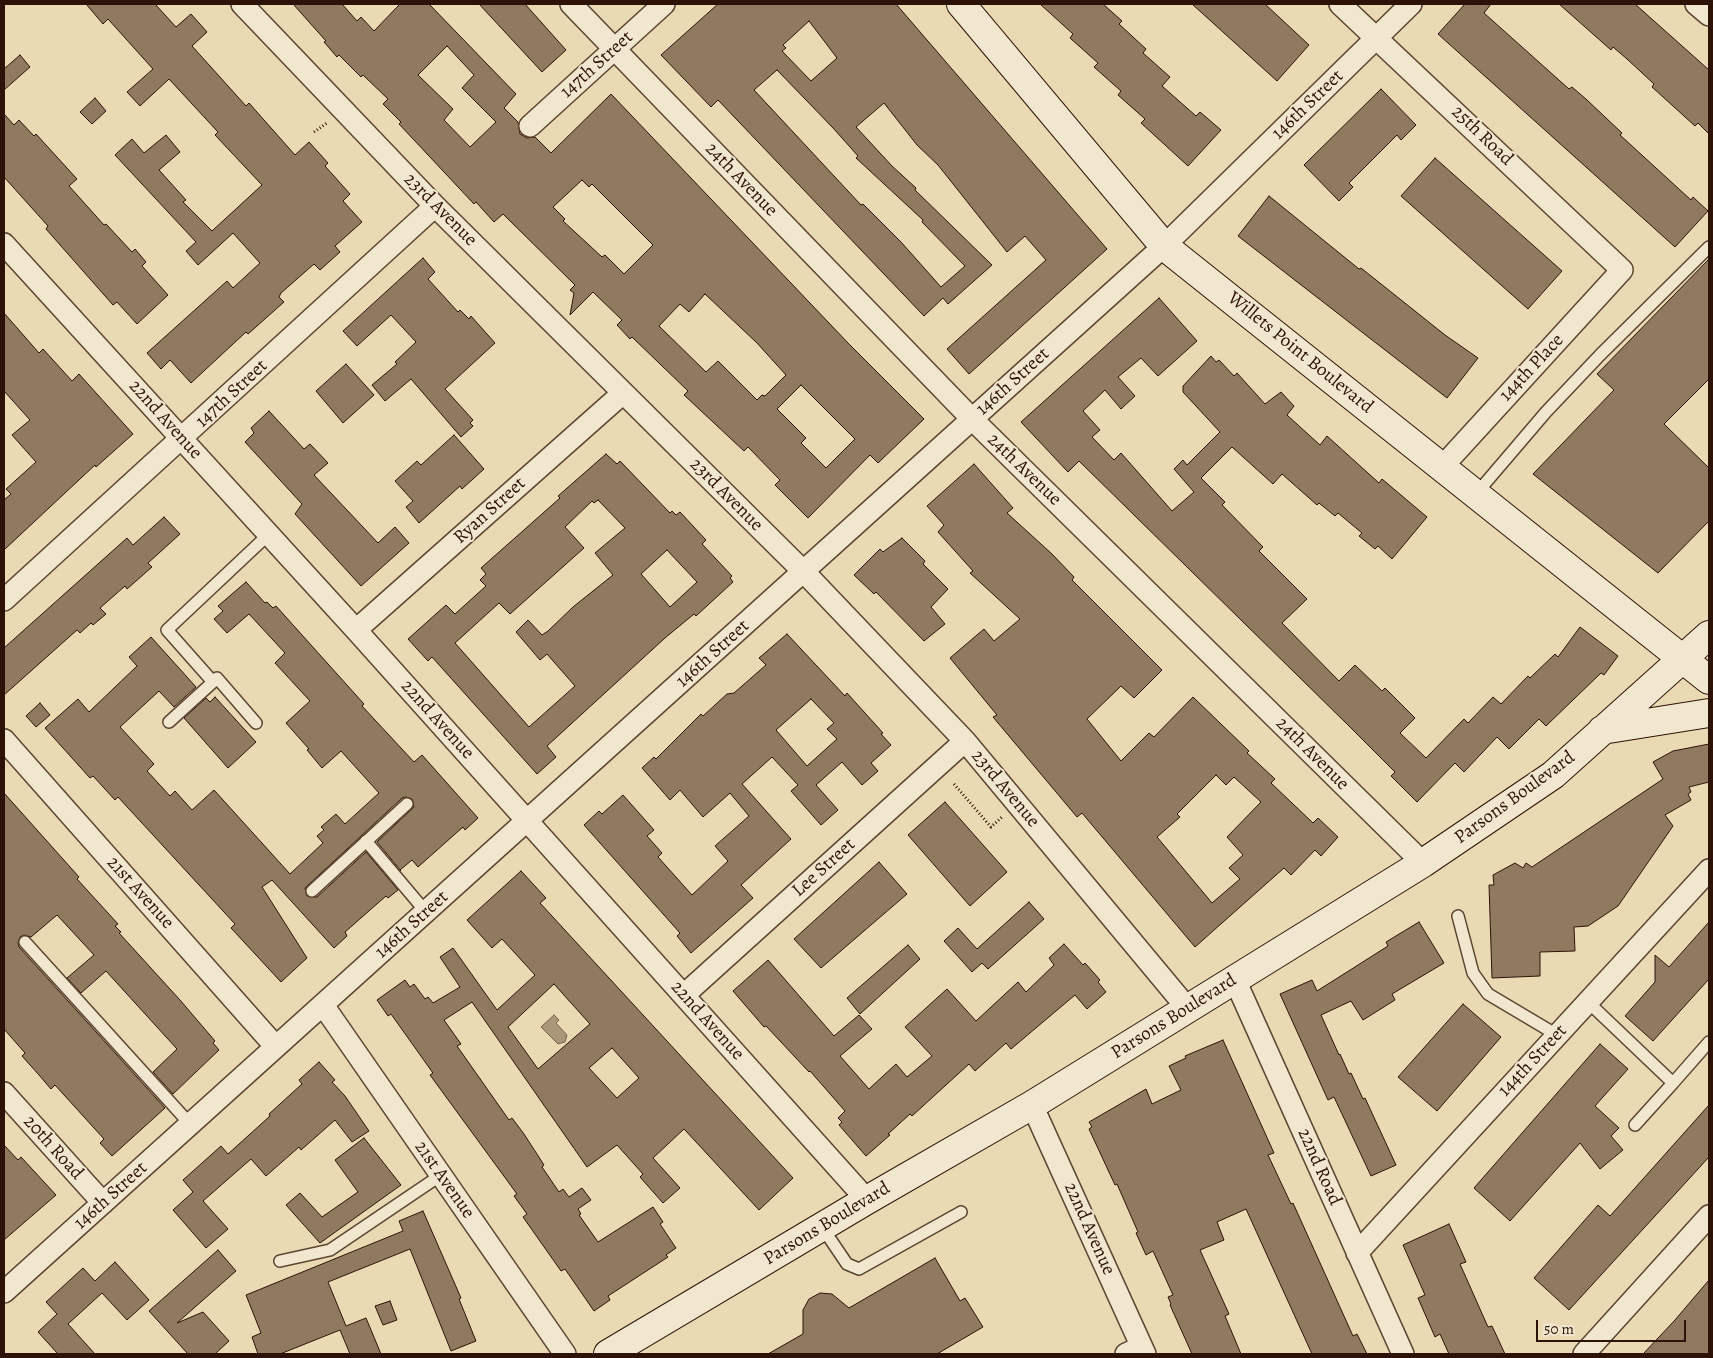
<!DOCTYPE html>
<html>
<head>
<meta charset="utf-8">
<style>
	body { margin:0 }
	#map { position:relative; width:1713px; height:1358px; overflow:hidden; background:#eadab3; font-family:Alegreya,serif }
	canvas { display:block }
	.frame { position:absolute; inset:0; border:5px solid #2d1307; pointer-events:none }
	.scale { position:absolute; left:1536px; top:1320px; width:150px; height:22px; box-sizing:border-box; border:2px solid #2d1307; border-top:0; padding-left:6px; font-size:15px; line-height:18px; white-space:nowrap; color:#2d1307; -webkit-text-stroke:4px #f1e7ce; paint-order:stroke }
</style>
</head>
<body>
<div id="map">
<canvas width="1713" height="1358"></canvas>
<div class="frame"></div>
<div class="scale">50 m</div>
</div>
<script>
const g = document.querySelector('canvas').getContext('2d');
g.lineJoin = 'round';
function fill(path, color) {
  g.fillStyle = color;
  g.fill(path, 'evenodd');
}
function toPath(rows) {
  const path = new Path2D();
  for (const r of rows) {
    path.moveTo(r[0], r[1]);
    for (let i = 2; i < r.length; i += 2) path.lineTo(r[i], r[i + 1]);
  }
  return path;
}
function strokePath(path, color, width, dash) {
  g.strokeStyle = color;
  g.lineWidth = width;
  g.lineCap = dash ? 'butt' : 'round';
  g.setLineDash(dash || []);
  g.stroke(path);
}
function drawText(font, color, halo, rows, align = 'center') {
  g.font = font + ' Alegreya,serif';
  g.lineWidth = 4;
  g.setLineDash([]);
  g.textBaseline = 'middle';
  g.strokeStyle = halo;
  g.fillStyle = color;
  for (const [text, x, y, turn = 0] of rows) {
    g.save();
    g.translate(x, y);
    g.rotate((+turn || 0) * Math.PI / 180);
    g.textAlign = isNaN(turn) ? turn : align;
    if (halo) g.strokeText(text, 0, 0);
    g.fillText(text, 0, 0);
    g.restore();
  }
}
const water = toPath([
	[554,1015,559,1020,556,1023,567,1035,565,1042,558,1044,541,1027,554,1015]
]);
fill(water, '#aa9679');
strokePath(water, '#78624b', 1);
const building = toPath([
	[86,4,155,4,176,27,191,14,207,32,192,46,246,106,249,103,295,155,309,142,328,163,325,166,350,194,343,201,362,222,335,246,340,252,320,270,314,264,281,293,279,297,284,302,248,334,246,332,191,383,170,360,161,369,147,353,227,281,233,288,260,263,233,233,198,265,186,251,196,242,115,155,132,139,144,153,166,135,180,152,159,170,186,200,183,202,212,231,262,185,215,135,218,132,169,79,140,106,127,92,153,69,108,19,103,24,86,4],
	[293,4,342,4,357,21,361,17,374,31,400,4,429,4,516,94,504,108,518,122,520,134,527,138,535,137,551,153,611,94,849,344,924,419,878,463,870,455,808,518,775,485,780,480,748,447,744,451,684,395,688,391,632,337,630,339,617,325,622,320,593,292,570,315,574,293,570,290,575,285,503,214,494,222,476,202,474,204,399,124,401,122,383,104,388,99,363,75,361,77,339,55,337,57,324,42,326,41,293,4],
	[447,46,474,75,462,88,496,122,470,147,444,120,453,109,418,75,447,46],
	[582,180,589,187,592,184,653,245,624,274,605,255,602,257,563,221,565,219,553,207,582,180],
	[705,294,757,343,786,375,765,396,762,395,757,400,718,361,706,372,659,326,680,304,689,312,705,294],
	[801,385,855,439,826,468,801,443,806,438,777,409,801,385],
	[479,4,525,4,566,50,542,72,479,4],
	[718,4,896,4,1107,249,969,374,947,349,1046,260,1025,236,1007,252,938,165,917,145,884,103,856,127,892,166,916,188,915,190,992,265,948,304,943,298,924,316,718,100,711,107,661,55,718,4],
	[809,21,837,58,811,81,782,51,786,48,783,45,809,21],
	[777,70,834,129,858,156,856,158,923,220,922,222,965,266,941,287,901,242,863,204,861,205,754,90,777,70],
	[1040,4,1103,4,1122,21,1119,24,1146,49,1143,53,1170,77,1162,86,1196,116,1200,112,1221,130,1188,166,1141,123,1145,119,1118,95,1121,91,1094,67,1098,63,1070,38,1073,34,1040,4],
	[1192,4,1265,4,1309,45,1277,81,1192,4],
	[1465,4,1491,4,1484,13,1569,89,1572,87,1587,100,1622,133,1620,135,1691,200,1693,197,1708,211,1675,247,1438,34,1465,4],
	[1559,4,1635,4,1709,70,1709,134,1698,123,1695,126,1652,87,1654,84,1627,59,1613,47,1611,50,1559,4],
	[20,55,30,67,4,90,4,69,20,55],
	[1381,89,1416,125,1401,140,1397,135,1349,183,1353,187,1339,201,1304,165,1381,89],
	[95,98,106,111,92,124,80,112,95,98],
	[4,114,14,125,19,120,34,136,36,134,77,179,69,186,104,225,106,224,132,252,135,249,146,262,142,266,168,295,137,324,117,302,113,305,46,229,48,226,4,177,4,114],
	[1435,158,1562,271,1528,309,1401,196,1435,158],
	[1269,196,1359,269,1361,268,1445,335,1478,358,1447,398,1238,236,1269,196],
	[423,258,435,272,428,279,458,312,460,310,469,319,471,316,495,343,445,389,473,420,470,423,473,426,461,437,411,379,385,401,372,385,397,364,395,362,416,342,391,315,357,346,343,331,423,258],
	[1709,259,1709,379,1664,424,1709,468,1709,521,1658,573,1533,474,1614,390,1597,374,1709,259],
	[1159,298,1197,341,1158,376,1141,358,1118,377,1135,396,1121,409,1105,390,1083,411,1100,430,1092,437,1114,460,1121,453,1172,511,1194,492,1174,469,1183,460,1187,465,1220,432,1183,392,1183,386,1211,356,1216,362,1219,360,1234,376,1237,373,1265,404,1281,392,1294,406,1287,415,1320,445,1327,436,1379,483,1382,479,1427,517,1392,559,1378,546,1375,549,1359,536,1362,533,1338,513,1335,516,1319,503,1317,505,1282,474,1273,484,1232,447,1201,478,1225,502,1222,505,1263,547,1259,551,1307,599,1282,623,1339,681,1355,665,1382,691,1385,688,1415,718,1400,733,1426,758,1464,719,1468,723,1493,697,1501,704,1528,676,1530,678,1555,654,1558,657,1580,627,1618,656,1604,675,1601,673,1546,726,1539,719,1509,749,1497,737,1464,772,1455,763,1417,802,1391,776,1395,772,1349,726,1079,461,1068,472,1021,422,1159,298],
	[4,313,39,353,43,349,72,381,79,374,133,434,96,467,95,465,4,550,4,500,11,494,6,489,36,462,12,435,30,420,4,391,4,313],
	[346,364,374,395,343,423,316,391,346,364],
	[269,411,304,449,310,444,328,463,314,475,378,543,395,527,409,543,361,586,295,514,302,504,245,442,254,433,251,428,269,411],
	[454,435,484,469,462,489,460,486,419,523,406,507,413,501,395,481,417,461,421,465,454,435],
	[606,454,617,464,620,461,670,513,672,511,676,515,680,512,706,540,702,544,732,576,730,578,733,582,696,616,694,614,665,638,547,746,556,757,537,774,432,657,428,661,408,639,446,605,455,614,486,586,480,580,486,574,481,568,560,498,558,496,606,454],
	[598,500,625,528,595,553,613,575,573,607,548,631,542,635,528,620,516,632,540,660,547,654,575,686,529,727,455,643,499,603,510,614,584,548,565,527,592,501,594,503,598,500],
	[667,550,697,582,670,607,641,574,667,550],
	[974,464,1013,508,1007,513,1052,554,1074,577,1072,580,1162,670,1134,698,1121,686,1087,719,1121,761,1149,733,1154,737,1193,697,1249,751,1247,753,1275,779,1271,783,1313,823,1318,818,1338,837,1321,856,1315,850,1291,875,1284,868,1195,947,1082,813,1077,817,993,717,997,715,950,658,984,629,994,641,1020,619,970,573,973,571,938,532,944,525,927,506,974,464],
	[1216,775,1226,785,1234,777,1261,802,1227,837,1243,855,1229,868,1240,879,1212,903,1157,837,1180,817,1177,814,1216,775],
	[164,517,180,534,148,563,152,567,127,589,125,586,100,608,106,614,93,625,91,623,80,633,77,630,4,695,4,648,127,538,133,545,164,517],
	[902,538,925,561,923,564,948,589,931,607,945,624,924,641,876,592,874,594,854,575,880,549,883,552,902,538],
	[246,582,265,603,267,602,273,608,276,606,364,704,362,706,414,762,422,755,478,818,465,830,463,827,418,867,412,860,400,870,401,871,377,842,414,807,412,799,406,797,402,798,305,888,307,896,317,897,366,852,398,890,388,898,386,896,345,932,347,936,334,948,272,880,262,887,307,958,281,982,231,928,235,924,118,797,115,800,93,776,90,778,45,728,78,699,89,712,137,666,129,657,151,637,196,687,174,707,159,691,120,727,154,764,147,771,170,796,175,791,192,810,214,790,290,874,323,843,317,836,324,830,321,827,336,814,345,824,379,793,341,751,322,768,307,750,309,749,286,723,310,701,275,663,285,653,249,614,227,633,214,619,223,611,218,606,246,582],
	[787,634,845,696,847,693,883,733,881,734,891,745,871,763,878,771,862,785,842,762,816,785,838,810,821,825,791,791,798,785,772,757,742,784,791,839,741,885,753,898,691,953,677,936,680,933,584,825,599,811,602,814,623,795,654,830,647,836,662,853,658,857,692,895,728,861,715,846,749,816,730,793,703,817,680,790,670,800,642,768,654,757,656,759,701,714,703,716,727,694,734,693,766,665,759,658,787,634],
	[811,699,834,723,827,729,837,739,807,766,776,730,811,699],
	[215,697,256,742,228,768,184,718,206,698,210,702,215,697],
	[40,703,50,715,36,727,26,716,40,703],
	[1709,744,1709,782,1689,787,1691,792,1688,794,1691,800,1665,815,1673,826,1618,906,1588,926,1574,927,1575,951,1540,952,1540,976,1492,978,1489,885,1494,885,1493,875,1515,863,1523,868,1526,863,1532,867,1663,779,1653,762,1673,751,1709,744],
	[4,793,79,877,77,879,118,924,115,926,121,932,119,933,180,1000,215,1041,213,1043,219,1050,173,1094,153,1072,177,1049,106,971,81,993,67,978,94,955,57,915,31,937,24,935,20,937,18,943,19,947,165,1108,112,1156,100,1143,104,1139,55,1085,51,1089,39,1075,22,1056,25,1053,4,1029,4,793],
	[945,802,1007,872,970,906,908,835,945,802],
	[879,862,907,894,821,968,794,939,879,862],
	[521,871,546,898,540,903,793,1178,759,1210,684,1129,653,1158,680,1188,663,1203,640,1177,643,1174,617,1145,587,1167,472,1002,444,1020,461,1044,457,1046,509,1120,512,1118,524,1134,544,1165,542,1167,559,1192,563,1189,569,1197,582,1188,591,1200,578,1209,581,1214,579,1215,598,1242,653,1207,663,1222,660,1224,676,1248,666,1255,668,1257,608,1296,610,1300,594,1311,565,1269,561,1271,523,1217,527,1214,514,1196,517,1194,430,1075,433,1073,391,1014,388,1016,377,1000,405,980,410,987,414,984,425,999,428,997,433,1003,460,987,440,957,453,948,497,1010,535,975,502,939,492,948,467,920,521,871],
	[554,984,590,1024,538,1069,508,1027,554,984],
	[612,1048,639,1078,617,1098,589,1068,612,1048],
	[1029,902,1044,919,988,969,982,963,972,972,944,941,958,928,977,949,1029,902],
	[1419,922,1444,963,1392,994,1395,1000,1363,1020,1351,1001,1321,1015,1339,1055,1340,1054,1349,1074,1351,1073,1363,1099,1365,1098,1396,1165,1371,1176,1334,1097,1328,1100,1280,994,1312,980,1317,991,1388,946,1386,942,1419,922],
	[1709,922,1709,979,1653,1041,1625,1016,1655,982,1655,955,1669,967,1709,922],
	[1064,944,1083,965,1085,963,1100,980,1098,982,1106,992,1087,1009,1075,995,1011,1049,1006,1043,975,1071,969,1064,912,1116,910,1114,888,1134,890,1135,866,1156,839,1125,842,1122,838,1118,845,1111,810,1071,809,1072,766,1026,764,1027,733,991,768,960,834,1036,859,1015,872,1029,840,1056,869,1089,896,1064,907,1077,932,1056,905,1027,947,989,976,1021,1018,982,1026,992,1054,965,1049,958,1064,944],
	[908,945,920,959,860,1014,847,998,908,945],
	[1463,1004,1501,1037,1437,1111,1398,1077,1463,1004],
	[1223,1040,1274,1153,1268,1155,1291,1204,1293,1203,1353,1336,1357,1334,1367,1354,1312,1354,1246,1209,1217,1222,1224,1240,1200,1250,1229,1314,1225,1316,1241,1354,1192,1354,1170,1305,1171,1304,1168,1297,1173,1295,1153,1251,1146,1255,1136,1233,1138,1232,1117,1184,1115,1185,1089,1129,1092,1127,1089,1122,1146,1089,1152,1104,1181,1090,1169,1066,1186,1058,1185,1056,1223,1040],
	[1600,1044,1628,1069,1595,1106,1619,1128,1611,1136,1623,1150,1600,1169,1580,1143,1510,1221,1474,1188,1600,1044],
	[319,1062,335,1080,332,1082,345,1096,369,1131,352,1142,335,1120,301,1150,299,1147,266,1176,251,1159,203,1201,228,1229,206,1248,173,1210,193,1192,183,1180,221,1146,228,1154,270,1116,269,1114,302,1084,299,1080,319,1062],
	[1709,1105,1709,1157,1569,1310,1534,1278,1598,1205,1610,1216,1709,1105],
	[364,1138,401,1185,320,1243,286,1205,300,1193,322,1217,358,1192,335,1160,364,1138],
	[4,1145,18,1160,21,1157,56,1195,4,1240,4,1145],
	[423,1211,461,1298,459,1299,476,1341,451,1351,410,1249,328,1282,346,1326,366,1318,381,1354,350,1354,340,1330,280,1354,258,1354,252,1337,261,1333,246,1295,403,1231,399,1221,423,1211],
	[1449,1224,1466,1262,1460,1264,1488,1327,1492,1326,1505,1354,1449,1354,1440,1334,1435,1337,1418,1298,1425,1295,1403,1245,1449,1224],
	[218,1250,236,1271,177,1323,203,1312,229,1341,215,1354,188,1354,149,1311,218,1250],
	[935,1258,960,1301,965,1298,983,1327,937,1354,768,1354,803,1334,803,1310,809,1299,820,1293,832,1294,849,1308,935,1258],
	[115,1262,149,1300,127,1320,102,1293,68,1324,95,1354,58,1354,38,1332,57,1314,46,1302,83,1268,95,1281,115,1262],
	[1709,1280,1709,1354,1643,1354,1675,1320,1709,1280],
	[390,1301,397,1320,383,1325,375,1306,390,1301]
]);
fill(building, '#8f7a60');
strokePath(building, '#2d1307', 1);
const lane = toPath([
	[1476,494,1546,412,1600,355,1709,247],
	[213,682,217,678,256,723],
	[169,722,213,682,167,630,269,534],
	[366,841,426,912],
	[312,891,407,804],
	[1458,916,1473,973,1488,994,1557,1035],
	[25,942,190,1124],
	[1588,1002,1673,1083,1709,1042],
	[1635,1125,1673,1083],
	[822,1227,847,1264,859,1269,961,1212],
	[280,1261,330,1250,441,1175]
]);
const street = toPath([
	[242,4,435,206,804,572,965,741,1188,1009],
	[571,4,972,419,1423,863],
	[1340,4,1622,270,1442,467],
	[1696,4,1709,15],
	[530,126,664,4],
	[4,244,356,630,867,1200],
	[4,600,435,206],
	[356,630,623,393],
	[4,740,276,1047],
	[1235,980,1403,1354],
	[684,995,965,741],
	[323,1005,565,1354],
	[4,1093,103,1203],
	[1032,1105,1145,1354],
	[1357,1253,1709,870],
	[4,1292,1164,246,1411,4],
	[1126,1354,1141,1347],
	[1584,1354,1709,1216]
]);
const secondary = toPath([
	[961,4,1164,246,1709,680],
	[1602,730,1709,713],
	[608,1354,867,1200,1032,1105,1423,863,1553,775,1709,635]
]);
strokePath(lane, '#5c4532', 14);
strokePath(street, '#5c4532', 24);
strokePath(secondary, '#2d1307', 30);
strokePath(toPath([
	[314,132,327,123],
	[954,784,991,827,1002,817]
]), '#2d1307', 3, [1, 2.5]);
strokePath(lane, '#f1e7ce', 11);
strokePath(street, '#f1e7ce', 21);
strokePath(secondary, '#f1e7ce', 28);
drawText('19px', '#2d1307', '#f1e7ce', [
	["147th Street",597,65,-42],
	["146th Street",1308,105,-44],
	["25th Road",1482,136,44],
	["24th Avenue",741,180,46],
	["23rd Avenue",440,210,45],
	["Willets Point Boulevard",1300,353,39],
	["144th Place",1532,368,-47],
	["146th Street",1013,382,-42],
	["147th Street",232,394,-43],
	["22nd Avenue",165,420,48],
	["24th Avenue",1024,470,44],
	["23rd Avenue",726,495,45],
	["Ryan Street",490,511,-42],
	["146th Street",713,654,-42],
	["22nd Avenue",437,720,48],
	["24th Avenue",1312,754,45],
	["23rd Avenue",1005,789,50],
	["Parsons Boulevard",1515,798,-36],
	["Lee Street",824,868,-42],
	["21st Avenue",140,893,48],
	["146th Street",412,925,-42],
	["Parsons Boulevard",1174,1017,-32],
	["22nd Avenue",707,1021,48],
	["144th Street",1533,1061,-47],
	["20th Road",53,1148,48],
	["22nd Road",1319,1167,66],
	["21st Avenue",444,1180,55],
	["146th Street",111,1196,-42],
	["Parsons Boulevard",827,1224,-31],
	["22nd Avenue",1089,1229,66]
]);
</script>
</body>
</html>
